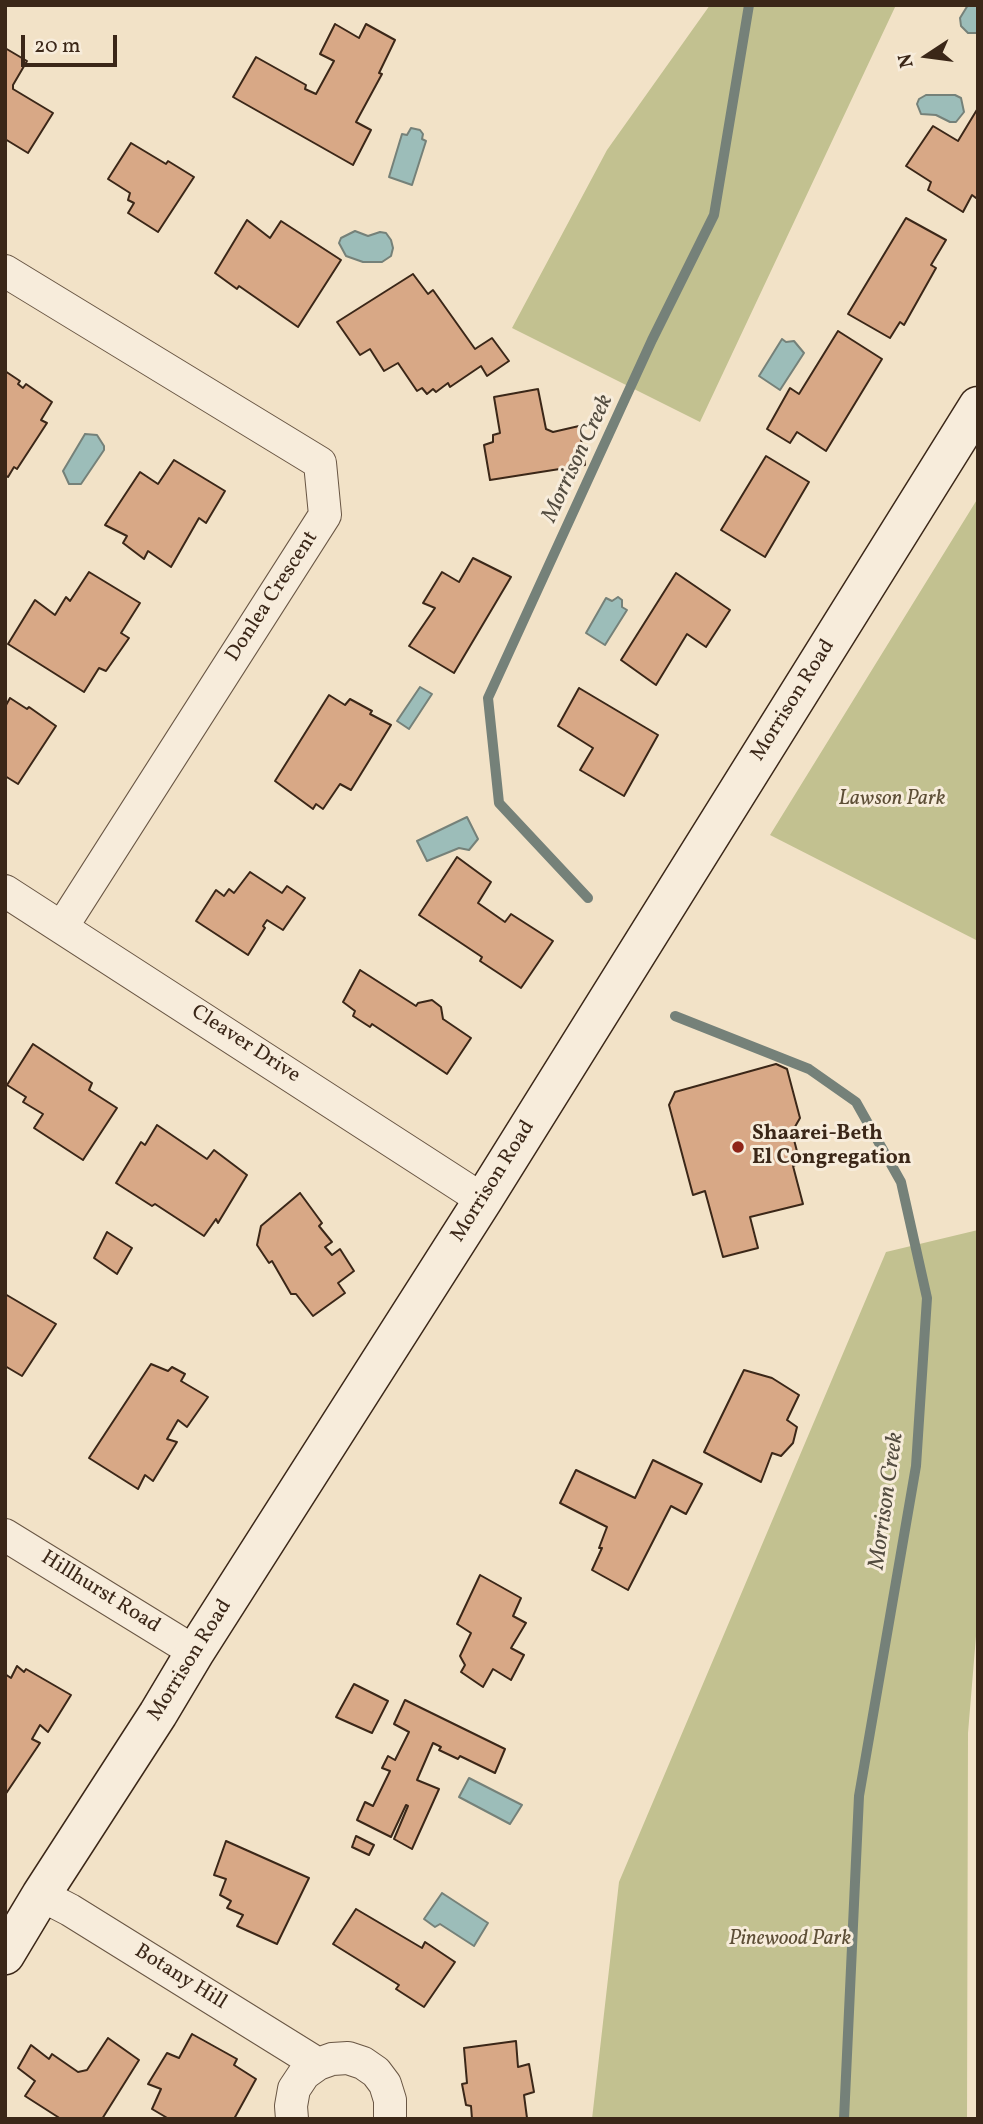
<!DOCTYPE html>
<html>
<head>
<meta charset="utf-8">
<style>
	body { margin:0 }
	#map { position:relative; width:983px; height:2124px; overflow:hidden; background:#f2e2c7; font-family:Vollkorn,serif }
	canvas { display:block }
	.frame { position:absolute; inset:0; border:7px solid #3b2718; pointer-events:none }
	.north { position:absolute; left:892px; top:21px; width:70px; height:70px; -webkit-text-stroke:5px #f7ecdb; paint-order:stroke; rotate:257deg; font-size:19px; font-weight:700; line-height:28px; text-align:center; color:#3b2718 }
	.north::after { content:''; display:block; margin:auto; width:24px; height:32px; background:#3b2718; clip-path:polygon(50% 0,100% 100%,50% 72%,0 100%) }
	.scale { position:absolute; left:21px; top:35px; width:96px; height:32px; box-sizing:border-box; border:4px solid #3b2718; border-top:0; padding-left:9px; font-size:21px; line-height:24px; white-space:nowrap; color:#3b2718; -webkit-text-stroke:5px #f7ecdb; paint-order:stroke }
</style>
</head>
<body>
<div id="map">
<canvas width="983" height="2124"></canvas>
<div class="frame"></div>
<div class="north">N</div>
<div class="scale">20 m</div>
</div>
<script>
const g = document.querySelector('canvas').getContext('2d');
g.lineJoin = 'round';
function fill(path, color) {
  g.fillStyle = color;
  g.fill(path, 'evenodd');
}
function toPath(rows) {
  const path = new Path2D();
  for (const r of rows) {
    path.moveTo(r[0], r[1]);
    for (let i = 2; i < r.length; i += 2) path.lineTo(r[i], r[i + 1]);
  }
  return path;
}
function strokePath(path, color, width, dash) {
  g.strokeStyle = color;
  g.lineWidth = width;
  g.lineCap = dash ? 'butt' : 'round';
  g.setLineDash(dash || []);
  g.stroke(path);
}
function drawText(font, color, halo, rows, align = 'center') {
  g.font = font + ' Vollkorn,serif';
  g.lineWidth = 6;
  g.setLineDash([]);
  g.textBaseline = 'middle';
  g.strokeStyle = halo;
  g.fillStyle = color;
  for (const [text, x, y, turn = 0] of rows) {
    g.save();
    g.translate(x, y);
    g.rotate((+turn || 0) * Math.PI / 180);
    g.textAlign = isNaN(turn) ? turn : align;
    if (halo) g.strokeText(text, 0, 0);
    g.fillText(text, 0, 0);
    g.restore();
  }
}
fill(toPath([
	[710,5,896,5,700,422,512,328,607,150],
	[978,498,978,941,770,835],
	[978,1230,978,1612,968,1733,967,2119,592,2119,619,1882,886,1252]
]), '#c2c190');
const water = toPath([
	[968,5,978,5,978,33,968,33,961,26,960,18,968,5],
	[926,95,955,95,961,98,964,112,956,122,950,122,936,115,921,114,917,104,919,99,926,95],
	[411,128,420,130,423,134,422,139,426,141,412,185,389,177,402,134,407,135,411,128],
	[355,231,368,236,380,232,386,233,391,240,393,248,391,256,382,262,363,262,346,256,339,243,341,238,355,231],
	[782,339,786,342,794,341,804,353,780,390,759,376,782,339],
	[85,434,97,435,104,446,104,450,81,484,69,484,63,471,85,434],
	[618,597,622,600,622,607,627,610,605,645,586,633,606,598,612,601,618,597],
	[420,687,432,694,409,729,397,721,420,687],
	[467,817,478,839,469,850,459,848,427,861,417,841,467,817],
	[469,1778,522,1805,510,1824,459,1797,469,1778],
	[442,1893,488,1923,474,1946,440,1924,435,1927,424,1919,442,1893]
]);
fill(water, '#9cbdb9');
strokePath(water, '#758179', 2);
strokePath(toPath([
	[588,898,499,803,488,698,652,340,714,215,749,5],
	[675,1016,809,1069,856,1102,901,1182,927,1298,916,1466,859,1796,844,2119]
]), '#758179', 10);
const building = toPath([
	[335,24,359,38,366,24,395,40,379,73,382,74,356,122,371,130,353,165,233,97,256,57,306,85,305,89,316,94,334,61,320,54,335,24],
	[5,48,27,61,13,85,13,89,53,113,28,153,5,139,5,48],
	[978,108,978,195,976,198,972,195,963,212,928,190,931,182,906,166,933,126,958,141,978,108],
	[131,143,166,164,168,161,194,177,158,232,128,213,134,203,128,200,130,193,108,179,131,143],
	[906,218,946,240,931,265,936,268,904,325,900,322,890,338,848,314,906,218],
	[247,220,270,238,281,221,341,260,298,327,239,286,237,289,215,273,247,220],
	[413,274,428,294,433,290,475,349,492,338,509,361,487,376,481,366,450,387,448,383,436,392,433,389,427,394,422,388,417,391,398,363,384,371,370,349,360,355,337,322,413,274],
	[838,331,882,359,826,451,797,432,790,443,767,429,790,388,799,394,838,331],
	[5,371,20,381,18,384,23,388,26,384,52,402,41,420,47,423,17,469,14,467,8,477,5,475,5,371],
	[538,389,546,429,553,432,579,426,585,465,490,480,484,445,493,442,493,435,500,433,494,397,538,389],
	[766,456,809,482,765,557,721,530,766,456],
	[174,460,225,491,206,523,199,518,171,567,148,551,144,559,123,543,127,536,105,525,140,472,158,484,174,460],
	[473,558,511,577,454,673,409,646,435,608,423,603,442,572,459,582,473,558],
	[89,572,140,603,121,633,129,638,106,671,99,668,84,692,8,644,35,600,55,615,66,597,70,601,89,572],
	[676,573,730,610,706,647,687,634,656,685,621,660,676,573],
	[579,688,658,735,624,796,580,770,593,748,558,726,579,688],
	[329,695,345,705,350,699,372,711,370,714,391,725,351,790,340,784,323,809,316,804,313,809,275,781,329,695],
	[10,698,27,709,29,707,56,726,18,784,5,776,5,707,10,698],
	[457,857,491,882,478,903,505,922,511,914,553,941,521,988,480,961,482,957,419,915,457,857],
	[250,872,282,893,287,886,305,898,283,930,267,920,263,926,265,928,248,955,196,921,216,890,224,896,229,889,234,893,250,872],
	[360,970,416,1006,418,1003,432,1000,441,1007,443,1019,471,1038,447,1074,372,1024,370,1027,353,1016,355,1011,343,1002,360,970],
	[33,1044,92,1083,89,1090,117,1108,83,1160,34,1128,43,1114,23,1102,26,1097,7,1085,33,1044],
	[776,1064,787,1069,800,1118,792,1132,800,1163,793,1166,803,1204,750,1217,758,1248,723,1257,705,1191,693,1195,669,1105,675,1092,776,1064],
	[157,1125,207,1159,214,1150,247,1175,218,1223,216,1219,204,1236,155,1204,152,1206,116,1183,141,1142,145,1145,157,1125],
	[300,1193,322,1223,319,1226,332,1242,325,1247,332,1255,340,1249,354,1271,338,1283,345,1293,313,1316,296,1294,291,1294,272,1261,269,1263,257,1245,261,1226,300,1193],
	[107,1232,132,1248,117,1274,94,1258,107,1232],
	[5,1294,56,1324,22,1376,5,1366,5,1294],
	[151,1364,168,1371,172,1367,185,1374,181,1381,208,1397,187,1427,178,1420,167,1439,177,1442,153,1481,145,1475,138,1489,89,1458,151,1364],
	[744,1370,772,1378,799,1395,787,1420,797,1427,793,1443,781,1456,772,1453,761,1482,704,1452,744,1370],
	[653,1460,702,1484,686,1514,671,1506,628,1590,592,1570,602,1548,599,1548,607,1527,560,1503,576,1470,635,1498,653,1460],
	[480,1575,521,1598,513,1616,526,1623,511,1648,524,1655,511,1680,493,1669,483,1687,461,1672,465,1665,460,1656,471,1633,457,1624,480,1575],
	[17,1666,24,1672,26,1669,71,1695,48,1732,40,1725,32,1739,40,1743,5,1795,5,1674,11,1678,17,1666],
	[354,1684,388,1701,372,1733,336,1717,354,1684],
	[405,1700,505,1749,495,1773,460,1756,458,1759,439,1750,441,1747,433,1743,417,1780,439,1789,412,1849,394,1839,408,1806,406,1805,391,1837,357,1820,365,1802,373,1806,390,1771,382,1768,388,1756,395,1760,409,1732,394,1724,405,1700],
	[356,1836,374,1845,369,1855,352,1847,356,1836],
	[226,1841,309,1878,277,1944,237,1926,243,1915,227,1908,231,1901,220,1895,226,1879,214,1875,226,1841],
	[356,1909,422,1948,425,1942,455,1962,424,2007,396,1989,399,1985,333,1944,356,1909],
	[192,2034,237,2059,234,2065,256,2079,234,2119,169,2119,152,2109,161,2089,148,2084,167,2053,179,2058,192,2034],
	[108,2038,139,2060,102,2119,61,2119,25,2096,35,2081,18,2068,31,2045,49,2059,52,2054,78,2072,87,2070,108,2038],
	[516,2041,518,2067,529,2064,534,2092,524,2095,527,2118,472,2119,471,2106,466,2105,462,2084,467,2083,464,2048,516,2041]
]);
fill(building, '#d8a886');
strokePath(building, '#3b2718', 2);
const street = toPath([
	[5,271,320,463,325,515,62,927],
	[5,891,483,1200],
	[5,1535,195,1652],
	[41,1895,70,1910,318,2064],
	[292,2119,291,2106,294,2089,304,2074,318,2064,332,2059,348,2058,363,2063,376,2072,385,2084,390,2100,390,2119]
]);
const secondary = toPath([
	[5,1955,41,1895,158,1714,195,1652,483,1200,978,406]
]);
strokePath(street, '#695644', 34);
strokePath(secondary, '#3b2718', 41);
strokePath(street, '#f7ecdb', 32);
strokePath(secondary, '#f7ecdb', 38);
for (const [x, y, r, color] of [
	[738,1147,7,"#8f2418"]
]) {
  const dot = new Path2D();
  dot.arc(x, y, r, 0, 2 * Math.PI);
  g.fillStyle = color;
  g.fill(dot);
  strokePath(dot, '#f7ecdb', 2.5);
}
drawText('21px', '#3b2718', '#f7ecdb', [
	["Donlea Crescent",273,597,-57],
	["Morrison Road",794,701,-58],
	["Cleaver Drive",245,1045,33],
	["Morrison Road",494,1182,-58],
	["Hillhurst Road",100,1593,32],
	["Morrison Road",191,1661,-58],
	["Botany Hill",180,1978,32]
]);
drawText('italic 21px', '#5d4e36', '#f7ecdb', [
	["Lawson Park",892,800],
	["Pinewood Park",790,1940]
]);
drawText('bold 21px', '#3b2718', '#f7ecdb', [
	["Shaarei-Beth",752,1135],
	["El Congregation",752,1159]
], 'left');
drawText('italic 23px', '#534c40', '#f7ecdb', [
	["Morrison Creek",579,459,-65],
	["Morrison Creek",888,1501,-82]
]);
</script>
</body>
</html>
